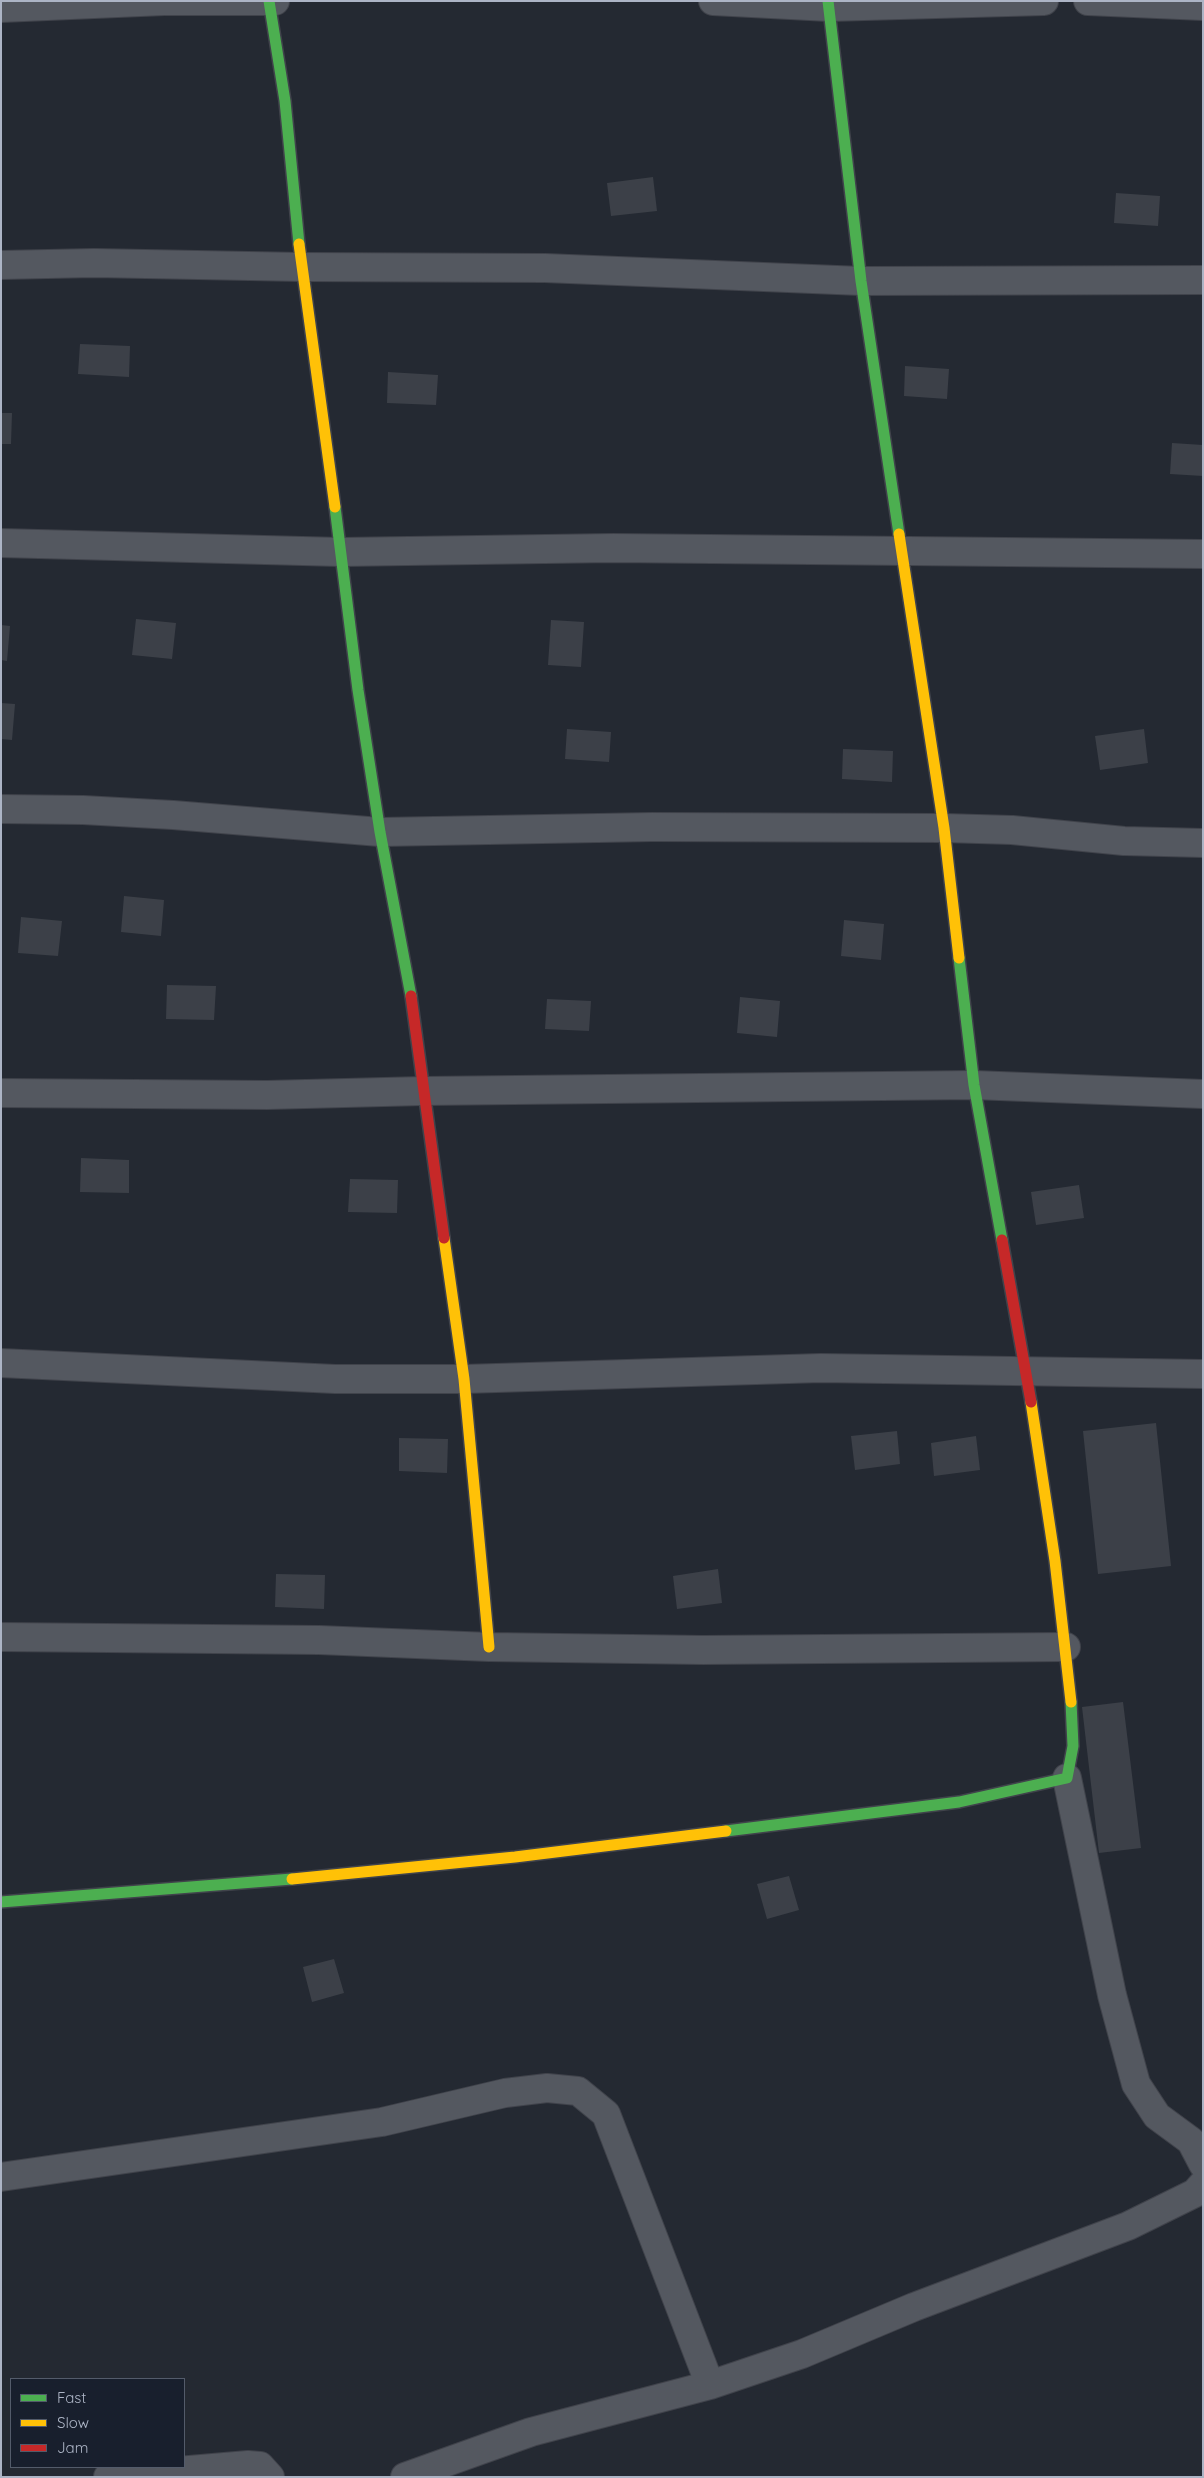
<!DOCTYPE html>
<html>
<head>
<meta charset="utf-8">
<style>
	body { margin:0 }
	#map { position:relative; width:1204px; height:2478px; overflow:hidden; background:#242932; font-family:Quicksand,sans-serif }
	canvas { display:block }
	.frame { position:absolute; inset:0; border:2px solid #acb4c5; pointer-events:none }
	.legend { position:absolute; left:10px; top:2378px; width:175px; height:90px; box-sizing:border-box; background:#181f2d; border:1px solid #535b6a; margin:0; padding:6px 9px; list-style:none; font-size:15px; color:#acb4c5 }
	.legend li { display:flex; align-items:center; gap:10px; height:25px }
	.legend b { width:25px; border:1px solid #535b6a }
</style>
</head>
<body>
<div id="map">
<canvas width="1204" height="2478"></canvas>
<div class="frame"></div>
<ul class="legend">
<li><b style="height:6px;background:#4caf50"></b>Fast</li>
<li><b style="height:6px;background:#ffc107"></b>Slow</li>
<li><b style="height:6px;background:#c62828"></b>Jam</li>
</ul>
</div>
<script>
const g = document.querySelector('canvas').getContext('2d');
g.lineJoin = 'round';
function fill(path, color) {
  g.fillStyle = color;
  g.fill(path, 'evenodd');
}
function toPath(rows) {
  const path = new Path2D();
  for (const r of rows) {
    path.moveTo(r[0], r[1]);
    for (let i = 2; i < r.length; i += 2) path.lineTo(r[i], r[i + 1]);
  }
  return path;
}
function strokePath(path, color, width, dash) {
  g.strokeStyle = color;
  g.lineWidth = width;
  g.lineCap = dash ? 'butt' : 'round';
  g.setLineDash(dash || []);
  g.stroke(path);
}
fill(toPath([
	[653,177,657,211,611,216,607,183],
	[1116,193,1160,196,1158,226,1114,223],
	[80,344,130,346,129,377,78,374],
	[905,366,949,369,947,399,904,396],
	[388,372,438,375,436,405,387,403],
	[1,413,12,413,11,444,1,444],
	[1172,443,1203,445,1203,476,1170,474],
	[136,619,176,623,172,659,132,655],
	[551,620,584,622,581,667,548,665],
	[1,625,10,626,7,661,1,660],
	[1,703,15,704,12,740,1,739],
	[567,729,611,732,609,762,565,759],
	[1144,729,1148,763,1100,770,1095,736],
	[843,749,893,751,892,782,842,779],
	[124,896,164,900,161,936,121,932],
	[21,917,62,921,58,956,18,953],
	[844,920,884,924,881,960,841,956],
	[167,985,216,986,214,1020,166,1019],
	[740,997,780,1001,777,1037,737,1033],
	[547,999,591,1001,589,1031,545,1029],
	[81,1158,129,1160,129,1193,80,1192],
	[350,1179,398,1180,397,1213,348,1212],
	[1079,1185,1084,1218,1036,1225,1031,1192],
	[1156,1423,1171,1566,1098,1574,1083,1431],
	[897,1431,900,1464,855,1470,851,1436],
	[976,1436,980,1470,934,1476,931,1443],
	[399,1438,448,1439,447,1473,399,1471],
	[718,1569,722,1603,677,1609,673,1576],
	[276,1574,325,1575,324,1609,275,1607],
	[1123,1702,1141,1848,1099,1853,1082,1707],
	[789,1876,799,1910,767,1919,757,1884],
	[334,1959,344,1993,312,2002,303,1967]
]), '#3c4048');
const street = toPath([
	[713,1,829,7,1044,1],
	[1088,1,1203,6],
	[1,8,164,1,275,1],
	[1,265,94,263,301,267,545,268,861,281,1203,280],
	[1,543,340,552,613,548,1203,554],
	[1,809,83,810,173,815,380,832,652,827,944,828,1012,830,1124,841,1203,843],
	[1,1093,267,1095,423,1091,974,1085,1203,1094],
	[1,1363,335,1379,464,1379,821,1368,1203,1374],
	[1,1637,319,1640,489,1647,703,1650,1066,1647],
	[1067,1778,1112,1995,1136,2084,1157,2116,1191,2141,1203,2164],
	[1,2177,382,2122,505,2093,547,2088,578,2091,606,2114,710,2385],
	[108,2477,248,2465,260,2466,270,2477],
	[405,2477,531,2432,710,2385,802,2354,914,2307,1128,2226,1195,2193,1203,2184]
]);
const fast = toPath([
	[269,1,285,101,299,244],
	[828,1,861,281,899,534],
	[335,507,358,690,380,832,411,996],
	[959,958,974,1085,1002,1240],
	[726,1831,959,1802,1067,1778,1073,1746,1071,1702],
	[1,1902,292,1879]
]);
const slow = toPath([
	[299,244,335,507],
	[899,534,944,828,959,958],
	[444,1238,464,1379,489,1647],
	[1031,1402,1055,1561,1071,1702],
	[292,1879,515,1857,726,1831]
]);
const jam = toPath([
	[411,996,444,1238],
	[1002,1240,1031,1402]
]);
strokePath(street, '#40434b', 30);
strokePath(fast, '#40434b', 14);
strokePath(slow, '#40434b', 14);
strokePath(jam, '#40434b', 14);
strokePath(street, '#545860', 28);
strokePath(fast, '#4caf50', 11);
strokePath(slow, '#ffc107', 11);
strokePath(jam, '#c62828', 11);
</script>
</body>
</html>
